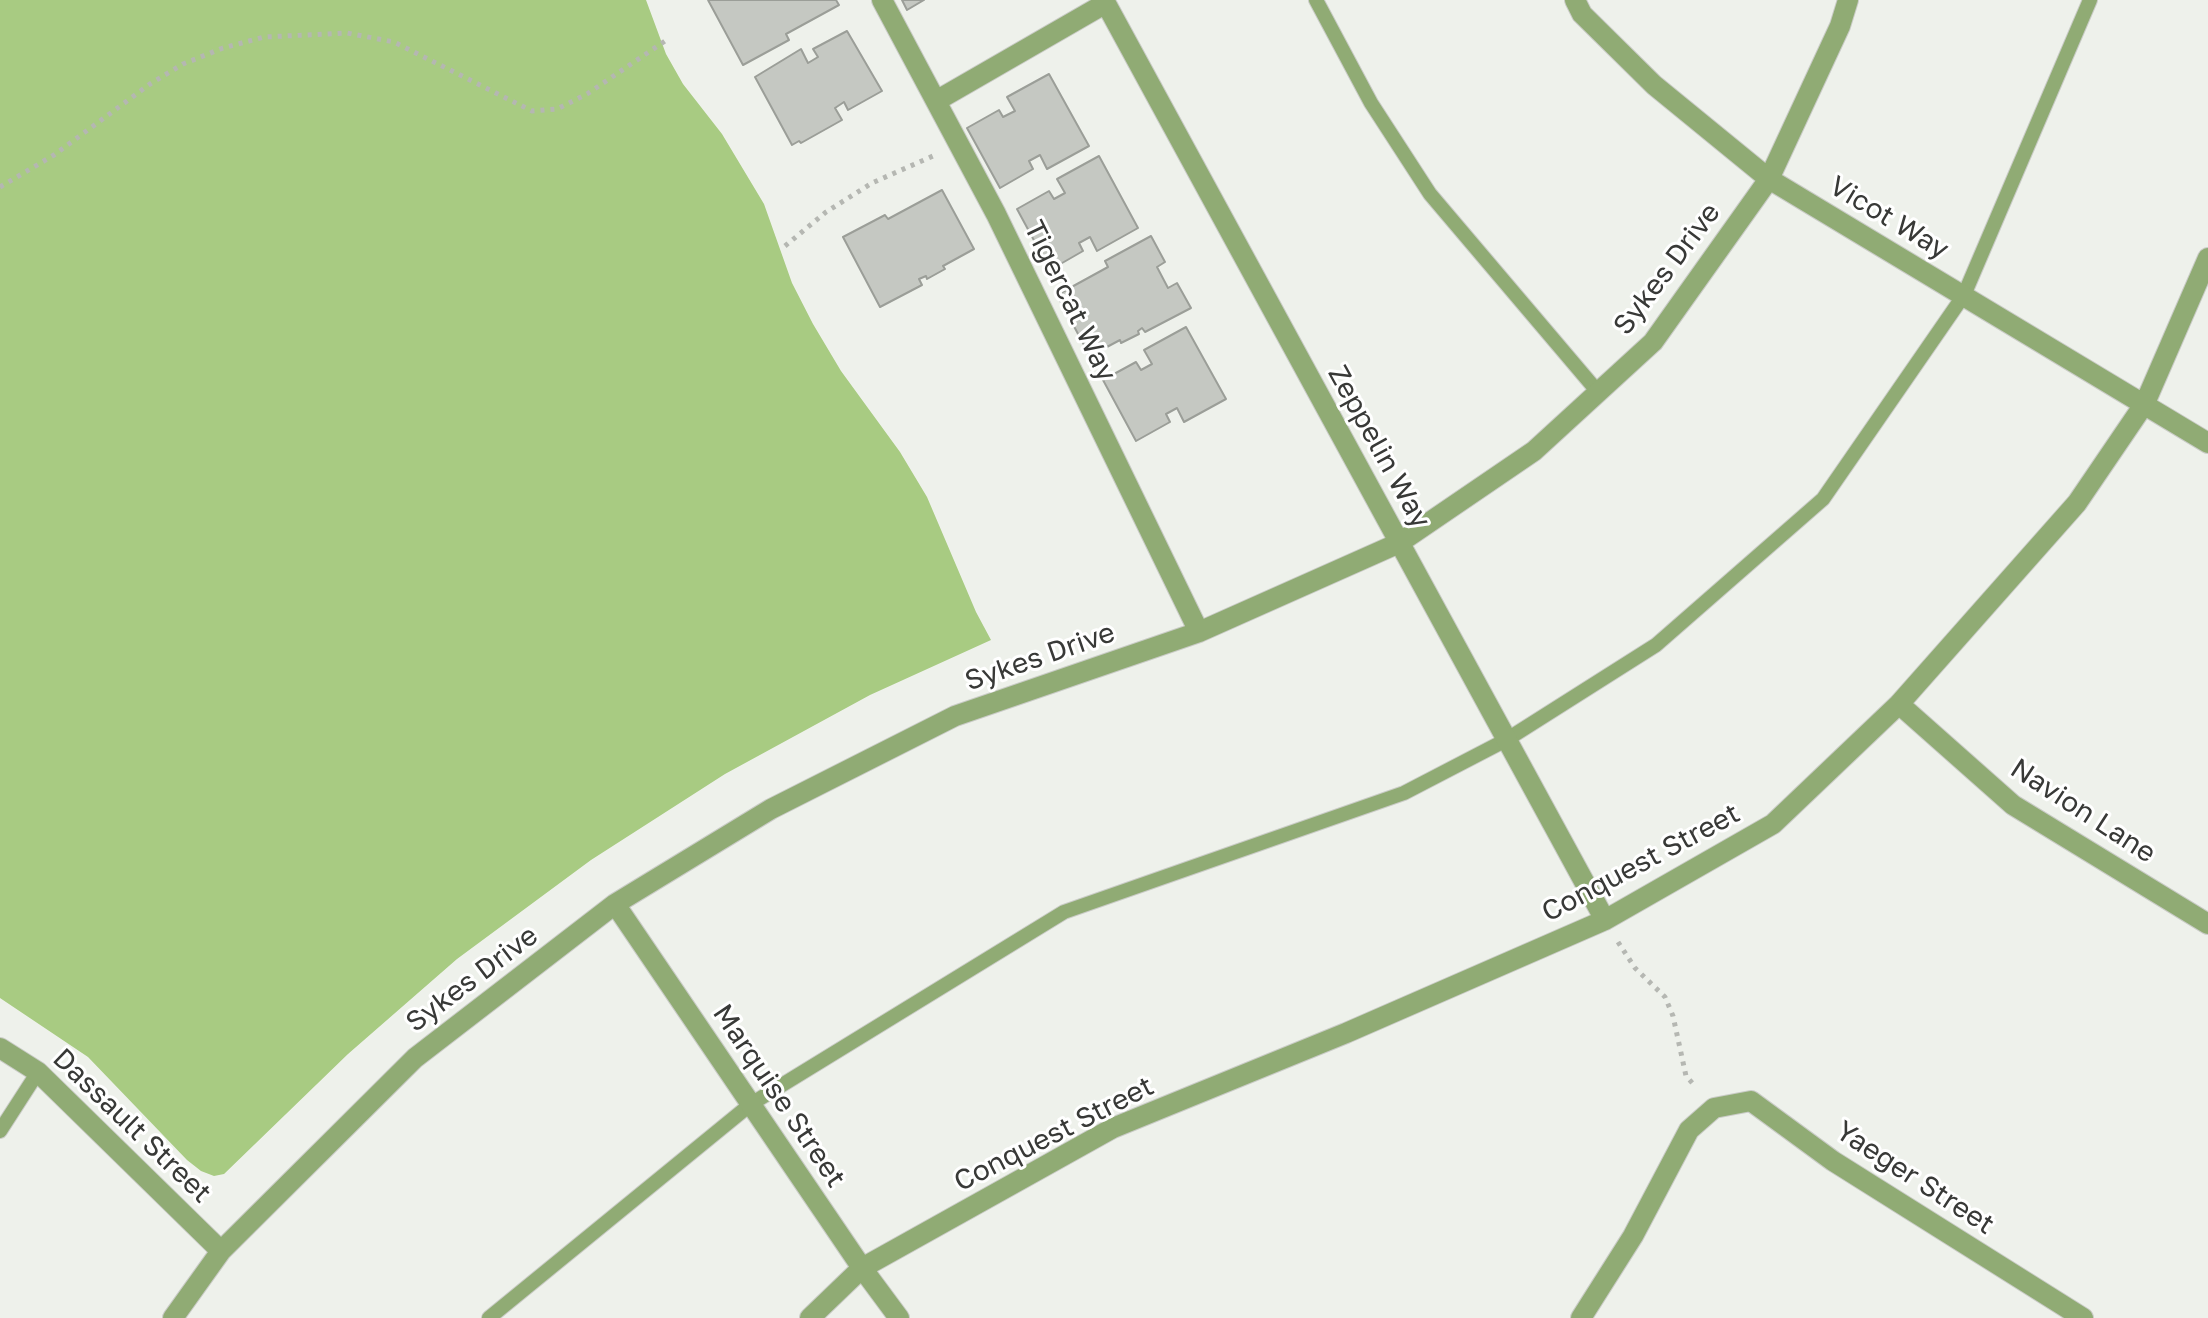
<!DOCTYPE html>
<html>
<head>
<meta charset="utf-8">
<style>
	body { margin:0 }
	canvas { display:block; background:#eef1eb }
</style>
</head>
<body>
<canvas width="2208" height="1318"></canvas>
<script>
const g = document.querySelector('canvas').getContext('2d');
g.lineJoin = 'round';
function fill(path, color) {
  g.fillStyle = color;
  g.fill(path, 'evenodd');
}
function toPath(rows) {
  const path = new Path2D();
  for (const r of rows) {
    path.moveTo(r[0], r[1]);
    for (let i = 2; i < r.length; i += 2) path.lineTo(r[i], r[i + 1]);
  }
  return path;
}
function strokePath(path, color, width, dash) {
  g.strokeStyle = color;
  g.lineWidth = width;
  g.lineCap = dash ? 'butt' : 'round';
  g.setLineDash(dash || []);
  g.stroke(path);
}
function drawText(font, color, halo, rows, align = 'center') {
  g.font = font + ' "Golos Text",sans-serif';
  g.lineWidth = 6;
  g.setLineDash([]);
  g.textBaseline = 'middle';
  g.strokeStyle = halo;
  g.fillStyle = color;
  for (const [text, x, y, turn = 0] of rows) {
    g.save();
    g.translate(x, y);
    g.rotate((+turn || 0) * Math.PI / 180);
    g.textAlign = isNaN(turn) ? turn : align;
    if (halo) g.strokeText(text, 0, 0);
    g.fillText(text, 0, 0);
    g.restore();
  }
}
fill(toPath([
	[0,0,646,0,666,54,683,84,722,134,764,204,792,283,813,324,841,371,900,452,927,497,976,612,991,640,870,695,725,774,591,860,457,959,348,1054,224,1174,214,1176,201,1171,187,1160,88,1057,0,998]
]), '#a8cb82');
const building = toPath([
	[708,0,836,0,839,5,786,34,789,40,743,65,708,0],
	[902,0,924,0,907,10,902,0],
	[847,31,882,91,848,110,844,102,835,108,842,120,801,143,799,141,792,145,755,77,801,49,808,63,818,57,813,49,847,31],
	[1049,74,1089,146,1047,169,1040,155,1029,161,1033,169,1000,188,967,128,999,110,1003,117,1015,111,1007,97,1049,74],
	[1099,156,1138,228,1097,251,1090,237,1079,243,1083,251,1050,270,1017,209,1049,191,1054,199,1065,193,1057,179,1099,156],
	[942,190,974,249,943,266,945,269,927,279,926,276,919,279,922,285,880,307,843,237,885,215,888,219,942,190],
	[1151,236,1165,262,1157,267,1168,288,1177,283,1191,308,1145,332,1142,328,1138,331,1139,334,1121,343,1120,340,1090,356,1057,295,1108,267,1105,261,1151,236],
	[1186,327,1226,399,1184,422,1177,408,1166,414,1170,422,1136,441,1103,380,1136,362,1141,370,1152,364,1144,350,1186,327]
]);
fill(building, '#c5c8c2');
strokePath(building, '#9b9e98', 2);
const lane = toPath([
	[1316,0,1371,103,1430,194,1598,392],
	[0,1131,38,1072],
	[489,1318,751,1104,1064,912,1404,793,1506,740,1656,645,1823,499,1964,295,2090,0]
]);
const street = toPath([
	[882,0,996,214,1199,632],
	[1104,0,1605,920],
	[1575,0,1582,14,1654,85,1769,179,2208,443],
	[936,101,1106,3],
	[1899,704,2013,805,2208,924],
	[615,904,862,1268,899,1318],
	[0,1048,38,1072,221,1251],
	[173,1318,221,1251,415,1058,615,904,771,809,955,716,1199,632,1399,543,1534,451,1653,342,1769,179,1840,26,1848,0],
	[810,1318,862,1268,1113,1128,1346,1033,1605,920,1773,824,1899,704,2077,503,2145,403,2208,258],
	[1581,1318,1633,1236,1689,1130,1714,1108,1751,1101,1833,1161,2083,1318]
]);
strokePath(lane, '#caccc7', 16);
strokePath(street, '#caccc7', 22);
strokePath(toPath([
	[0,187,54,155,150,84,183,64,223,48,264,37,347,33,394,42,532,111,557,109,587,94,665,41],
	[785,246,826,212,872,183,933,156],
	[1618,942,1635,968,1665,997,1673,1016,1686,1076,1696,1087]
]), '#b5b7b2', 5, [4, 6]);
strokePath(lane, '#90ab74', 14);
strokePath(street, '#90ab74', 20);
drawText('28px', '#383937', '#fff', [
	["Vicot Way",1889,218,31],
	["Sykes Drive",1667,269,-53],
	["Tigercat Way",1070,301,64],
	["Zeppelin Way",1379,447,61],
	["Sykes Drive",1040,657,-19],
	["Navion Lane",2083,811,33],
	["Conquest Street",1641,863,-28],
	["Sykes Drive",472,979,-37],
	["Marquise Street",779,1096,56],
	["Dassault Street",132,1126,44],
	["Conquest Street",1054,1134,-27],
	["Yaeger Street",1915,1178,33]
]);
</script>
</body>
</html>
